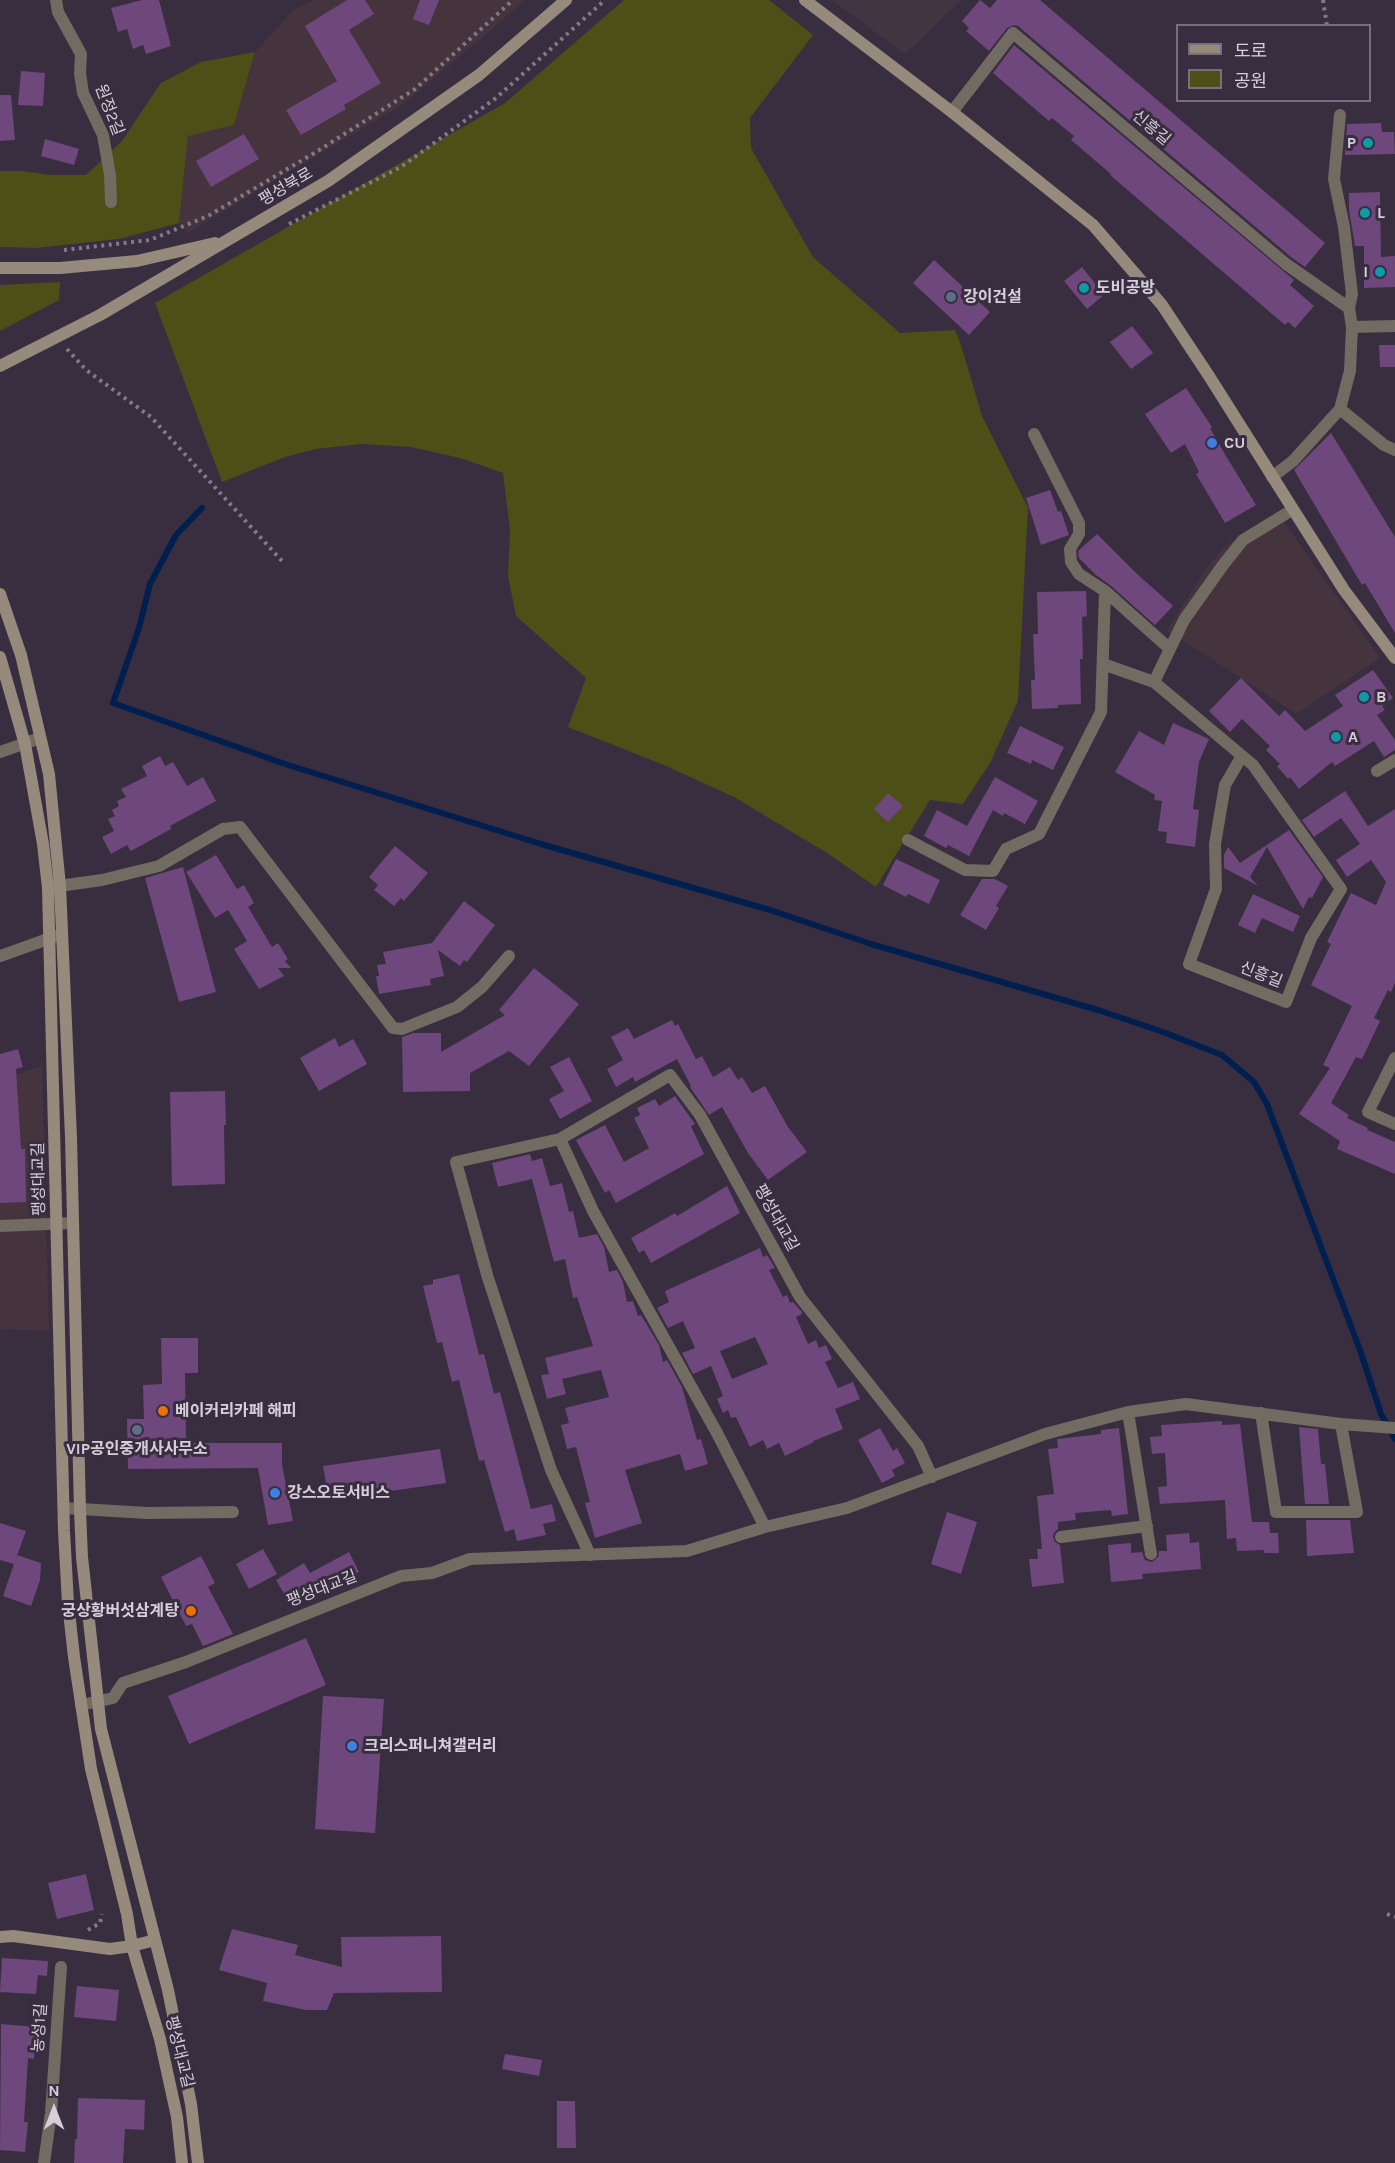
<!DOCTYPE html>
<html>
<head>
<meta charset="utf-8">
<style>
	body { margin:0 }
	#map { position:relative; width:1395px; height:2163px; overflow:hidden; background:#392d40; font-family:Karla,"Noto Sans KR",sans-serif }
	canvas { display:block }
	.legend { position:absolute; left:1176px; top:24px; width:195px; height:78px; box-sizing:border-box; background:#392d40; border:2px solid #786e7e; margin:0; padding:8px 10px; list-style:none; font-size:18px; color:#d6cfdb }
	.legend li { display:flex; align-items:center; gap:12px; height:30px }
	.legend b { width:30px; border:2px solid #786e7e }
	.north { position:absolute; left:24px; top:2079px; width:60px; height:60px; -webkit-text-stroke:4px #392d40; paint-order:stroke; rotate:0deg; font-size:16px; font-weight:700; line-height:24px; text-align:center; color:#d6cfdb }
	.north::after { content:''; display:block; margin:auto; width:21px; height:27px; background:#d6cfdb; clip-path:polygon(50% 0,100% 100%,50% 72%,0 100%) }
</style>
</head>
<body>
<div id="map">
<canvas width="1395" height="2163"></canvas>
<ul class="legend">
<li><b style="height:8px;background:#958a7b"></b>도로</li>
<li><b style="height:16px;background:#4c4f16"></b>공원</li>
</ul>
<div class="north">N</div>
</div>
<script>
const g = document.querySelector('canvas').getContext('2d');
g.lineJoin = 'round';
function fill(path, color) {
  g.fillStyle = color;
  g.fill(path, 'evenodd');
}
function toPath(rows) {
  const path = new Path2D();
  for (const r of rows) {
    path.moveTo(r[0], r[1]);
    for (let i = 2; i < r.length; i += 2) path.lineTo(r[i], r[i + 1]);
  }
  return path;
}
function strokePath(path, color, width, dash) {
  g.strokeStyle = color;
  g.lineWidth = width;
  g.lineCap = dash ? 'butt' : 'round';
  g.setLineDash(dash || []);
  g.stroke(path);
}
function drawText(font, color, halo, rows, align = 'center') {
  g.font = font + ' Karla,"Noto Sans KR",sans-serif';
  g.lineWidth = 6;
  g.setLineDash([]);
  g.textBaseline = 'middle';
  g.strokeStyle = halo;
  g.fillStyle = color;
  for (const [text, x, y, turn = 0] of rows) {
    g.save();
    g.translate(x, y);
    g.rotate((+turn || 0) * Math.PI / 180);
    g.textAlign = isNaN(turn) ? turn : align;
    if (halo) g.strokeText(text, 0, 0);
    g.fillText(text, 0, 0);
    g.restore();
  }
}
fill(toPath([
	[313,0,526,0,405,103,188,233,179,223,188,135,234,125,255,52,294,10],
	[1277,512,1380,658,1296,714,1192,646,1166,631,1208,566,1220,552,1225,546],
	[42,1066,49,1331,0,1329,0,1079]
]), '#45343e');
fill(toPath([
	[832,0,962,0,905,54]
]), '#423542');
fill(toPath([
	[624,0,769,0,813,35,750,118,751,148,813,257,900,333,955,330,961,345,982,416,1028,508,1018,701,990,763,963,804,930,800,876,887,827,853,734,797,664,765,568,727,586,678,516,616,508,576,510,530,503,473,460,458,411,447,361,444,316,449,285,457,222,482,155,303,505,103],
	[255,52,234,125,188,136,179,223,119,239,36,248,0,247,0,171,23,171,50,175,86,175,122,141,161,83,201,62],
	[60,282,59,300,0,331,0,285]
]), '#4c4f16');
strokePath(toPath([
	[202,508,176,535,150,584,139,628,113,703,285,764,541,844,770,910,871,944,1098,1010,1163,1032,1222,1055,1254,1082,1267,1104,1360,1350,1381,1414,1395,1439]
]), '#001f4f', 6);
fill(toPath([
	[142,0,159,0,171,46,146,54,143,45,133,49,127,29,118,32,111,8],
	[347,0,365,0,374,14,349,30,381,83,344,105,346,109,301,135,286,110,337,81,305,26],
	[420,0,439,0,429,25,413,19],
	[980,0,990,8,997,0,1040,0,1325,243,1305,267,1291,257,1018,26,1014,25,1007,28,989,51,966,31,969,28,962,21],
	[1014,45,1294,280,1290,285,1314,306,1295,328,1288,322,1285,325,1110,175,1111,174,1071,140,1074,136,1052,118,1049,121,993,73],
	[21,71,45,73,43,106,18,105],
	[0,95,11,95,15,140,0,141],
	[1381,123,1382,132,1394,132,1395,154,1345,155,1347,124],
	[244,134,259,159,211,187,196,161],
	[45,139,79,149,74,165,41,156],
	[1380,192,1381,257,1395,256,1395,287,1364,288,1364,246,1355,246,1349,210,1349,193],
	[934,260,990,312,969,335,913,283],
	[1082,267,1104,295,1087,309,1064,281],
	[1132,326,1153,353,1131,369,1110,342],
	[1379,345,1395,345,1395,367,1380,367],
	[1186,388,1212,427,1210,428,1226,456,1256,505,1225,523,1196,474,1199,472,1185,444,1171,453,1145,414],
	[1331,433,1395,537,1395,633,1365,583,1362,585,1294,470],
	[1050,490,1058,512,1061,511,1069,535,1041,545,1026,498],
	[1097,534,1136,573,1173,606,1155,625,1110,585,1096,575,1079,558,1078,551],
	[1086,591,1087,616,1082,617,1083,659,1080,659,1081,704,1058,705,1058,708,1032,709,1031,680,1035,680,1033,634,1038,634,1037,592],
	[1373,670,1393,698,1382,706,1385,710,1377,715,1395,740,1395,750,1384,757,1374,741,1335,766,1332,762,1299,789,1290,777,1288,779,1277,766,1280,764,1266,750,1270,746,1242,719,1230,732,1209,711,1241,678,1279,716,1285,710,1305,731,1343,706,1335,695],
	[1173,723,1209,739,1199,762,1193,809,1199,810,1195,847,1166,843,1167,832,1158,831,1162,801,1154,800,1155,795,1115,772,1139,731,1164,745],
	[1020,726,1064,747,1053,770,1032,760,1031,764,1007,753],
	[160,756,165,766,173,762,187,786,203,777,216,801,170,826,171,829,131,851,127,845,111,854,102,837,114,831,108,819,115,816,112,810,119,806,117,801,126,797,121,789,147,776,142,766],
	[995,777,1038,801,1025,824,1004,813,1003,816,993,810,969,856,948,845,946,848,924,836,937,810,967,826],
	[1345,791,1368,826,1395,809,1395,983,1391,992,1388,990,1374,1018,1380,1021,1362,1059,1356,1057,1331,1103,1349,1115,1347,1118,1368,1128,1367,1130,1395,1142,1395,1174,1337,1149,1340,1141,1299,1114,1330,1068,1323,1065,1352,1006,1311,985,1331,944,1327,942,1351,893,1376,905,1386,882,1371,860,1347,877,1336,860,1360,844,1341,818,1314,837,1302,820],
	[888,793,903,806,888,822,874,809],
	[1289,830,1323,877,1312,898,1309,897,1303,909,1267,847,1250,877,1258,886,1224,868,1224,855,1228,847,1240,863],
	[395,846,428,873,404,901,401,898,394,906,374,890,378,885,369,877],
	[216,855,237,889,244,885,254,903,248,907,272,947,278,943,288,959,285,961,291,968,278,968,284,976,259,989,234,949,247,941,228,910,215,918,186,872],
	[896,859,940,880,929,904,908,894,906,897,883,885],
	[183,867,216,992,179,1002,145,878],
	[982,879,995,879,1008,886,996,906,999,908,986,930,960,915],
	[1253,894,1300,916,1293,932,1262,918,1255,933,1238,925],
	[464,901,495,925,467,962,464,960,460,966,438,950,444,976,430,979,431,985,379,994,376,976,379,976,377,965,386,964,383,952,432,943],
	[534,968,579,1004,529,1066,509,1051,470,1073,470,1091,403,1092,402,1037,413,1033,441,1033,441,1052,505,1015,499,1010],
	[672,1020,675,1026,678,1024,696,1059,702,1056,713,1077,730,1067,738,1080,742,1077,752,1093,765,1086,788,1127,807,1152,768,1180,748,1153,722,1107,709,1115,690,1087,691,1086,677,1059,635,1082,633,1077,616,1087,607,1069,623,1060,611,1037,628,1028,634,1039],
	[335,1038,339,1047,353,1039,367,1064,319,1091,300,1058],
	[18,1049,23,1067,16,1069,21,1149,25,1149,26,1202,0,1203,0,1054],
	[569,1057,592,1101,560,1119,549,1099,564,1091,550,1067],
	[225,1091,226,1125,224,1125,225,1184,172,1186,170,1092],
	[675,1096,695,1124,691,1126,704,1154,616,1203,609,1190,605,1193,576,1140,605,1125,624,1162,649,1148,634,1118,640,1115,637,1108,655,1099,659,1106],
	[530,1154,532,1161,542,1158,550,1186,562,1183,569,1212,573,1211,579,1238,597,1234,604,1247,609,1272,617,1270,623,1282,627,1302,633,1301,638,1316,641,1315,659,1345,663,1362,667,1360,682,1387,697,1440,701,1439,708,1464,685,1471,680,1454,625,1470,642,1523,595,1538,585,1503,590,1502,576,1447,567,1449,561,1425,569,1423,565,1408,609,1397,601,1370,562,1379,566,1394,547,1399,541,1375,549,1374,545,1358,593,1346,577,1297,573,1298,565,1259,554,1262,532,1179,498,1187,492,1163],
	[727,1186,740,1213,651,1263,644,1250,639,1253,631,1238,675,1213,677,1216],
	[760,1248,763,1257,767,1255,775,1268,769,1270,783,1297,787,1295,790,1303,793,1302,802,1312,802,1314,796,1317,808,1344,816,1340,819,1348,826,1345,832,1359,825,1362,838,1388,853,1382,860,1399,835,1409,843,1429,813,1441,814,1442,785,1456,779,1443,767,1449,763,1440,750,1447,736,1417,731,1418,728,1410,723,1413,717,1399,723,1396,711,1366,693,1374,682,1353,695,1348,683,1321,668,1328,657,1308,669,1302,665,1291],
	[755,1337,768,1364,732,1379,720,1351],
	[459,1274,479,1355,484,1354,494,1394,500,1392,531,1509,552,1504,556,1521,543,1524,546,1535,517,1541,514,1529,505,1532,484,1460,479,1461,459,1380,452,1382,442,1342,437,1343,423,1286,433,1284,433,1280],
	[161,1338,198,1338,198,1373,185,1373,186,1443,282,1443,282,1465,293,1521,268,1525,258,1468,128,1469,127,1419,144,1419,143,1385,162,1384],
	[1222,1421,1222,1425,1240,1424,1252,1522,1269,1522,1270,1533,1278,1533,1279,1553,1264,1553,1264,1550,1237,1551,1236,1538,1227,1539,1225,1500,1160,1504,1158,1487,1167,1486,1165,1453,1152,1454,1150,1437,1162,1436,1161,1425],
	[1299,1427,1318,1429,1321,1464,1325,1464,1329,1504,1305,1504],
	[880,1428,893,1451,897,1448,905,1463,892,1470,895,1476,882,1483,858,1440],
	[1119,1428,1128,1514,1112,1516,1111,1510,1075,1513,1076,1520,1058,1522,1058,1529,1054,1533,1053,1537,1055,1542,1060,1545,1064,1583,1032,1587,1029,1559,1038,1559,1037,1549,1042,1549,1037,1496,1054,1494,1048,1449,1058,1448,1057,1439,1101,1434,1101,1430],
	[440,1449,446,1483,329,1500,323,1466],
	[947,1512,977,1522,961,1574,931,1564],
	[1306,1520,1350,1520,1354,1553,1307,1556],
	[0,1523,26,1531,14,1564,0,1560],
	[1189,1533,1190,1543,1199,1542,1201,1569,1142,1574,1143,1579,1111,1582,1108,1545,1131,1543,1131,1553,1142,1552,1145,1560,1152,1562,1158,1557,1159,1551,1167,1551,1166,1535],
	[263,1549,277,1574,249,1589,236,1564],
	[349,1552,359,1572,342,1581,344,1585,328,1594,323,1585,290,1604,276,1580,304,1563,310,1573],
	[17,1555,41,1563,40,1580,31,1606,3,1596],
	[201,1556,215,1583,208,1587,233,1634,203,1646,192,1624,186,1626,161,1577],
	[306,1638,326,1685,189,1744,168,1696],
	[323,1696,384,1699,375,1833,315,1829],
	[86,1874,94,1910,57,1919,48,1883],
	[232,1929,298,1945,295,1955,342,1967,341,1937,441,1936,442,1992,334,1993,327,2010,306,2010,263,2001,267,1983,219,1970],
	[2,1958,48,1961,47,1976,38,1975,36,1994,0,1992],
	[77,1986,119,1990,116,2021,74,2017],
	[1,2024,37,2027,34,2059,28,2058,24,2122,28,2122,25,2152,0,2150],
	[505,2054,542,2060,539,2076,502,2069],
	[78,2098,145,2100,144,2130,125,2129,123,2163,74,2163,75,2139,77,2139],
	[557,2101,575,2101,576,2148,557,2148]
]), '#6e477c');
strokePath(toPath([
	[1323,0,1327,26],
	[289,224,401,167,496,98,605,0],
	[64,250,150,240,208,216,316,152,415,89,513,0],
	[67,349,86,370,151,417,282,561],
	[1387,1914,1395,1917],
	[88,1930,100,1923,102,1914]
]), '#837a89', 4, [3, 4.5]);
strokePath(toPath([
	[56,0,58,12,81,54,80,73,83,93,103,135,110,175,111,202],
	[952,112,1013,33,1286,264,1349,308],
	[1352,327,1395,326],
	[1340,409,1384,445,1395,450],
	[1034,434,1079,523,1079,534,1070,549,1071,562,1079,574,1105,591],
	[1272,477,1293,461,1340,409,1350,371,1352,327,1349,308,1352,294,1344,227,1334,179,1340,115],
	[1103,664,1154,682,1253,765,1341,889,1311,938,1286,1002,1189,964,1216,889,1215,844,1225,785,1242,756],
	[1154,682,1184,620,1223,565,1243,540,1292,510],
	[0,752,40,738],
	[1377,771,1395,760],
	[908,840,965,870,993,871,1006,849,1039,834,1101,712,1105,591,1170,649],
	[52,887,102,880,159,866,223,829,240,827,393,1028,402,1029,457,1007,482,987,509,956],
	[0,956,62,934],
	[1395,1058,1368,1112,1395,1124],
	[560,1139,593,1211,717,1433,765,1527],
	[0,1226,73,1223],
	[1128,1412,1151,1554],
	[1261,1413,1276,1512,1357,1512,1341,1424],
	[64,1508,147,1513,233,1512],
	[1061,1537,1147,1526],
	[590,1555,551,1470,488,1278,456,1162,560,1139,670,1075,700,1115,800,1297,918,1446,932,1477],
	[81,1705,113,1698,123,1683,186,1662,401,1576,432,1573,470,1559,687,1551,765,1527,847,1508,1045,1434,1128,1412,1186,1404,1341,1424,1395,1428],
	[44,2163,51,2113,61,1967]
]), '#716b61', 12);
strokePath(toPath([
	[805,0,952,112,1093,225,1162,305,1209,376,1344,590,1395,658],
	[0,268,60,268,137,261,215,243],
	[0,366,100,315,328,181,479,75,566,0],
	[0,594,21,655,49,774,60,886,71,1137,80,1510,82,1557,101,1729,168,1990,191,2104,198,2163],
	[0,657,25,744,43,844,48,888,64,1531,68,1603,74,1657,91,1769,127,1914,132,1946,160,2039,177,2117,182,2163],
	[0,1937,13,1936,110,1949,132,1946,155,1940]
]), '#958a7b', 12);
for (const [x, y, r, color] of [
	[1368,143,6,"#0f9aa8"],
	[1365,213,6,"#0f9aa8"],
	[1380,272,6,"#0f9aa8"],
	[1084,288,6,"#0f9aa8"],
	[951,297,6,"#5c6f8a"],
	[1212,443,6,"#3f7fe0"],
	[1364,697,6,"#0f9aa8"],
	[1336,737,6,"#0f9aa8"],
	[163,1411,6,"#e8710a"],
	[137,1430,6,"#5c6f8a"],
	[275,1493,6,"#3f7fe0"],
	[191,1611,6,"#e8710a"],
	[352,1746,6,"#3f7fe0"]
]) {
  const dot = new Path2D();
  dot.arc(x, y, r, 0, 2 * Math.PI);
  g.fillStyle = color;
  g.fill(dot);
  strokePath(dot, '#392d40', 2);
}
drawText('16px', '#d6cfdb', '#392d40', [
	["원정2길",109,110,69],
	["신흥길",1151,128,40],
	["팽성북로",286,187,-30],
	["신흥길",1261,975,21],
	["팽성대교길",39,1179,-91],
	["팽성대교길",776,1218,61],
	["팽성대교길",322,1589,-21],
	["농성1길",40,2028,-86],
	["팽성대교길",179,2052,76]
]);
drawText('bold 16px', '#d6cfdb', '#392d40', [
	["P",1356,143,"right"],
	["L",1377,213],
	["I",1368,272,"right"],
	["도비공방",1096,288],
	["강이건설",963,297],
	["CU",1224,443],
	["B",1376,697],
	["A",1348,737],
	["베이커리카페 해피",175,1411],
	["VIP공인중개사사무소",137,1449,"center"],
	["강스오토서비스",287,1493],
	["궁상황버섯삼계탕",179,1611,"right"],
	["크리스퍼니쳐갤러리",364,1746]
], 'left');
</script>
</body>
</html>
